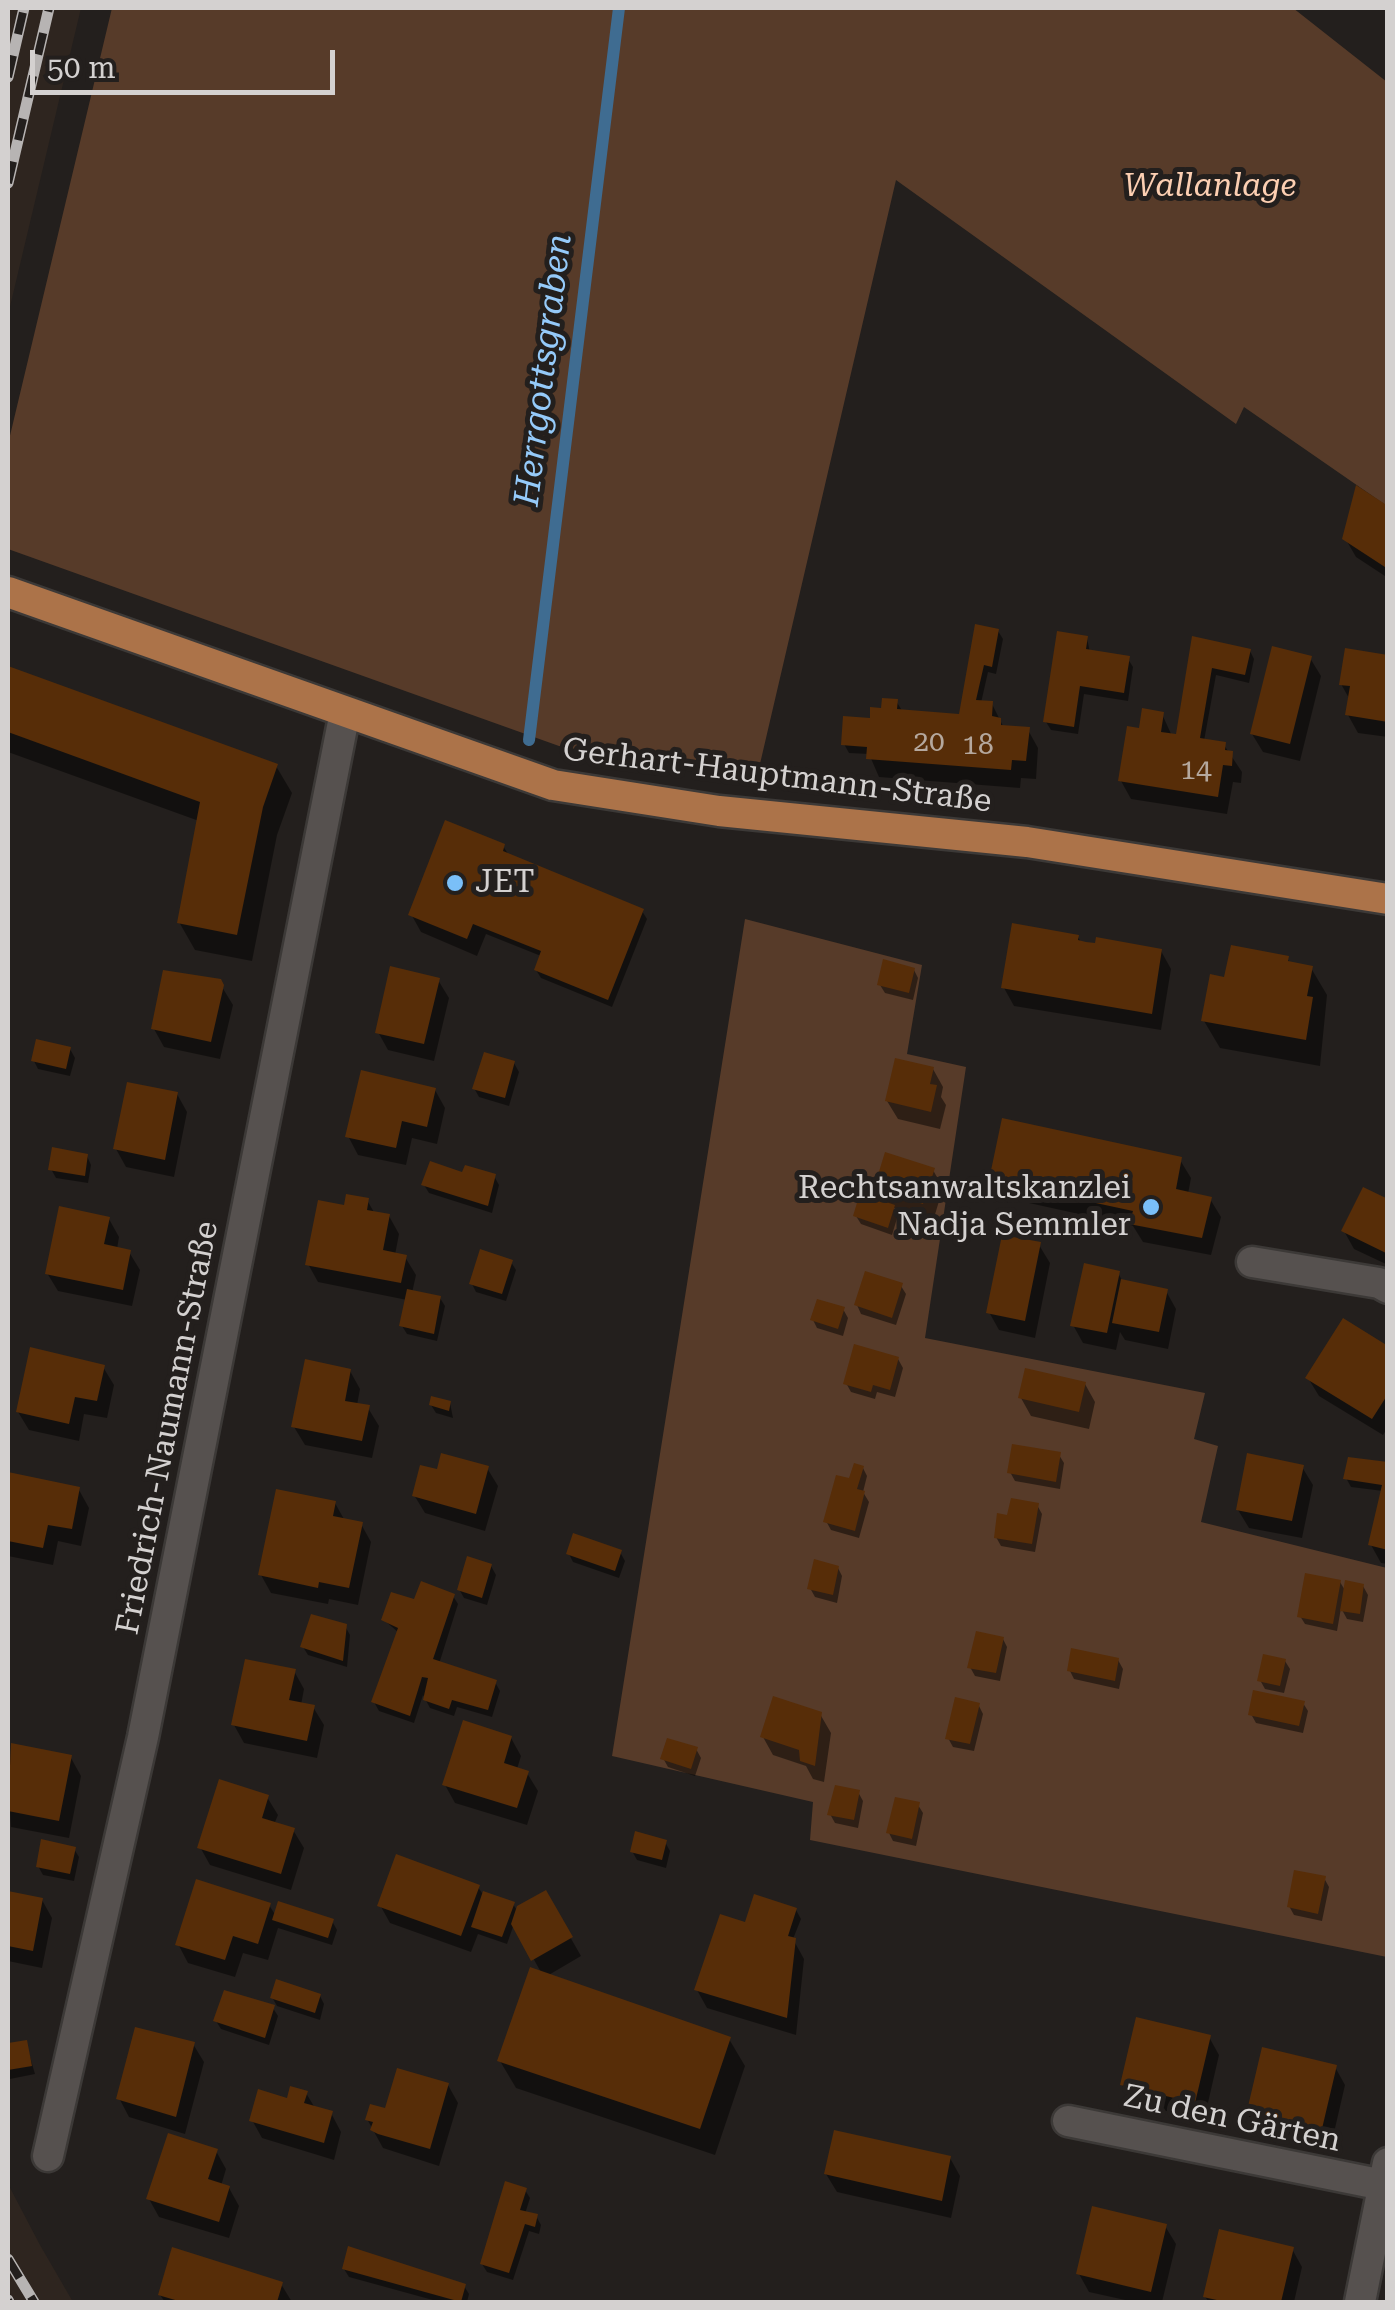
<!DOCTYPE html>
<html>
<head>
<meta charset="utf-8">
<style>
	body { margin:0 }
	#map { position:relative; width:1395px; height:2310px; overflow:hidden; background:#231f1d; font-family:"Roboto Serif",serif }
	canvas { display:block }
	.frame { position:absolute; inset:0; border:10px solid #d4d1d0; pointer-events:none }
	.scale { position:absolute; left:30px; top:50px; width:305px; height:45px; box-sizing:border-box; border:5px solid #d4d1d0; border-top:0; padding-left:12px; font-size:30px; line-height:35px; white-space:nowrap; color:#d4d1d0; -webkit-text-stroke:8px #231f1d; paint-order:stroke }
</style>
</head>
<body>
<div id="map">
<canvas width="1395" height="2310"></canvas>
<div class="frame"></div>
<div class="scale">50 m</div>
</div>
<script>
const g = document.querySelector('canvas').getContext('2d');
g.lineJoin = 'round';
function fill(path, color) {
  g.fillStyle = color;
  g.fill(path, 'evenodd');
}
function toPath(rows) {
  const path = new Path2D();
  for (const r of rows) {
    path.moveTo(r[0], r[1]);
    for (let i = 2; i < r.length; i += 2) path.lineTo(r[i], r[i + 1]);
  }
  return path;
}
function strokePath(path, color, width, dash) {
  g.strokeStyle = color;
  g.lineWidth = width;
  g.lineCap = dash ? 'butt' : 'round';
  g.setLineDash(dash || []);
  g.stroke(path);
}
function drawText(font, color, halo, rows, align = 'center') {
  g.font = font + ' "Roboto Serif",serif';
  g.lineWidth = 10;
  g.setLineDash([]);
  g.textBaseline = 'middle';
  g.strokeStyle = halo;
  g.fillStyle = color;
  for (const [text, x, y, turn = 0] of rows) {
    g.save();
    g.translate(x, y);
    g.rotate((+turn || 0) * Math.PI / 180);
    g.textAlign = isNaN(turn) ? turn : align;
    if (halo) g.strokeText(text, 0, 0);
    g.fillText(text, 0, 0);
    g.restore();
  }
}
fill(toPath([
	[8,8,81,8,8,315],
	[8,2184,40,2245,73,2302,8,2302]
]), '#2e251f');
fill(toPath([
	[112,8,1293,8,1387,82,1387,506,1244,407,1236,424,896,180,756,781,559,746,8,549,8,444],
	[745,919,922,965,907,1054,966,1067,925,1338,1205,1393,1194,1439,1218,1446,1201,1522,1387,1568,1387,1957,810,1840,813,1802,612,1756]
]), '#573b29');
fill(toPath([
	[1388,509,1388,578,1356,557,1345,538],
	[998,631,1003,639,996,674,988,672,981,703,992,704,1004,728,1028,730,1038,748,1036,779,1021,778,1020,788,879,777,869,754,849,753,844,744,896,701,903,712,961,717],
	[1087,638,1090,653,1128,659,1133,667,1128,701,1084,694,1078,734,1051,730,1046,722],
	[1194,639,1250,651,1254,659,1249,683,1216,675,1204,741,1224,745,1242,772,1241,783,1233,782,1227,814,1131,799,1121,781,1141,731,1162,714,1172,736,1181,738],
	[1310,658,1321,676,1300,761,1263,752,1252,734],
	[1388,658,1388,737,1358,733,1348,715,1350,700,1341,684],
	[8,669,276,766,292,793,277,835,252,961,195,950,179,922,199,821,8,752],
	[503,846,510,857,642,911,647,919,612,1007,541,978,536,970,541,956,486,934,477,956,421,932,411,914],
	[1078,937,1082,944,1161,951,1171,969,1161,1030,1014,1006,1004,988],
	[1287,958,1291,965,1311,968,1327,995,1320,1066,1220,1048,1204,1021,1226,980],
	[914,970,918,978,913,1000,885,993,880,985],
	[438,980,449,998,434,1061,388,1050,378,1032],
	[219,982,233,1005,220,1059,164,1047,154,1029],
	[70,1049,75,1058,70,1076,38,1069,34,1061],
	[514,1063,519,1072,509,1106,479,1097,474,1088],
	[933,1069,943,1087,941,1097,946,1105,940,1129,898,1119,887,1101],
	[435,1090,445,1108,437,1144,412,1138,406,1165,358,1155,348,1136],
	[177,1094,187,1112,174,1177,126,1167,116,1149],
	[87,1156,91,1165,88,1183,56,1178,51,1169],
	[1180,1160,1191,1178,1188,1194,1210,1199,1221,1217,1211,1255,1143,1242,1133,1226,1002,1197,991,1179],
	[933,1170,943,1188,933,1221,894,1208,898,1215,892,1235,861,1224,856,1216,886,1205,876,1188],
	[463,1175,494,1176,499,1185,492,1213,429,1193,424,1185],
	[367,1200,375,1214,389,1216,399,1234,395,1255,405,1257,416,1275,412,1293,440,1298,445,1306,437,1341,407,1334,402,1326,407,1300,318,1282,308,1264],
	[1388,1202,1388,1265,1354,1249,1344,1231],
	[109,1219,119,1237,117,1249,129,1252,140,1270,132,1306,58,1291,47,1273],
	[1039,1245,1050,1263,1035,1338,999,1330,989,1312],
	[511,1262,516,1270,506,1301,476,1292,472,1284],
	[1118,1273,1123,1282,1166,1291,1176,1309,1168,1349,1125,1340,1120,1332,1116,1350,1083,1343,1073,1325],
	[901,1286,906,1294,896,1325,861,1314,857,1305],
	[843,1309,848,1318,843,1336,817,1328,813,1320],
	[1388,1349,1388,1427,1383,1435,1319,1396,1308,1378],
	[898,1359,903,1368,895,1397,877,1392,875,1399,851,1392,846,1383],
	[103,1367,114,1385,107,1418,84,1414,79,1441,29,1430,18,1412],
	[350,1371,360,1389,357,1405,368,1408,379,1426,372,1458,305,1445,294,1427],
	[1085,1384,1095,1402,1089,1429,1031,1416,1021,1398],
	[450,1403,453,1418,436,1413,431,1405],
	[1059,1455,1064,1463,1060,1489,1015,1481,1010,1472],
	[1388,1466,1388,1564,1381,1563,1371,1545,1383,1491,1351,1487,1346,1478],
	[1302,1467,1313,1485,1302,1538,1249,1528,1238,1510],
	[487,1468,498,1486,485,1531,425,1513,414,1495,439,1472],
	[863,1468,867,1476,863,1492,869,1502,859,1538,831,1530,826,1521],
	[8,1475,79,1490,89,1508,81,1546,58,1541,53,1565,8,1556],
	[335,1503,345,1521,361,1524,371,1542,358,1605,329,1599,328,1604,271,1593,261,1575],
	[1037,1505,1042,1514,1035,1552,1001,1546,996,1537,1009,1518],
	[620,1552,625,1561,619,1578,573,1562,569,1554],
	[491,1566,496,1575,487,1605,464,1598,459,1589],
	[838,1568,842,1576,837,1603,815,1597,810,1588],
	[1340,1582,1346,1592,1363,1586,1368,1595,1363,1622,1347,1619,1341,1608,1337,1631,1305,1624,1300,1616],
	[453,1596,458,1604,439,1664,495,1682,500,1691,492,1717,457,1707,454,1716,430,1708,423,1695,414,1723,379,1711,374,1702,399,1633,384,1620,415,1602],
	[345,1626,350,1635,347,1667,308,1655,303,1647],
	[1003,1639,1007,1647,1000,1681,975,1676,970,1667],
	[1118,1660,1123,1669,1119,1689,1074,1679,1070,1671],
	[1285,1661,1290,1669,1284,1693,1265,1689,1260,1680],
	[294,1671,304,1689,301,1705,313,1707,324,1725,317,1758,244,1743,234,1725],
	[1303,1703,1308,1711,1303,1733,1256,1723,1251,1714],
	[979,1706,983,1714,974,1751,953,1747,948,1738],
	[820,1714,831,1733,824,1782,813,1779,806,1766,773,1755,763,1737],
	[511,1738,521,1756,517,1769,527,1773,538,1791,527,1825,455,1803,445,1785],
	[13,1746,71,1758,81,1776,69,1838,11,1827,8,1775],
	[696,1749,701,1758,695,1776,668,1767,663,1758],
	[858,1792,863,1801,858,1828,835,1823,830,1814],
	[267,1797,278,1815,275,1822,293,1830,304,1848,291,1890,210,1865,200,1847],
	[918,1805,923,1813,916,1846,893,1841,889,1833],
	[665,1842,670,1851,666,1868,637,1860,632,1851],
	[74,1849,79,1857,74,1881,43,1875,38,1866],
	[1324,1878,1329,1887,1322,1921,1294,1915,1289,1906],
	[478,1887,482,1893,513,1904,518,1912,545,1893,581,1956,547,1976,729,2039,745,2066,715,2155,516,2088,500,2061,542,1974,514,1924,507,1944,478,1934,471,1952,390,1923,380,1905],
	[8,1893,42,1900,52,1918,42,1968,8,1961],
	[269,1905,276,1916,332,1921,337,1930,332,1945,278,1928,268,1960,243,1953,235,1977,188,1963,178,1944],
	[796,1910,801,1919,793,1939,804,1959,796,2035,707,2008,697,1990,750,1926],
	[320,1996,324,2004,320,2020,277,2006,272,1997],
	[273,2008,278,2016,269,2045,221,2029,216,2021],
	[1209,2037,1219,2055,1204,2120,1133,2103,1122,2085],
	[26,2043,35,2074,10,2079,8,2046],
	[193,2044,204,2062,185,2134,129,2117,119,2098],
	[1335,2067,1345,2085,1330,2150,1259,2133,1248,2115],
	[448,2085,458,2103,439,2166,383,2148,367,2119],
	[306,2093,315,2108,331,2113,341,2132,334,2160,262,2138,252,2120],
	[216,2151,226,2169,221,2186,229,2188,239,2206,229,2238,159,2217,149,2199],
	[950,2158,960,2176,951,2218,837,2192,826,2174],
	[525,2190,530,2198,525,2214,536,2216,541,2225,539,2234,529,2231,513,2280,487,2272,482,2264],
	[1165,2226,1176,2244,1162,2302,1134,2302,1089,2292,1079,2274],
	[1292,2249,1302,2267,1294,2302,1209,2302,1205,2297],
	[344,2269,464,2286,469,2294,467,2302,440,2302,349,2277],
	[281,2284,292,2302,165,2302,160,2295]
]), '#0007');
strokePath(toPath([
	[529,740,619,8]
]), '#3f6c91', 12);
fill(toPath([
	[1356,485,1388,506,1388,569,1342,539],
	[975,624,999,629,992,667,984,665,976,700,993,701,992,716,1001,718,1001,725,1030,727,1026,761,1012,760,1011,770,866,759,867,747,841,745,843,716,870,718,870,707,881,708,882,698,898,699,897,709,959,714],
	[1057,631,1088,636,1086,649,1130,656,1124,693,1080,686,1074,727,1043,722],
	[1192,636,1251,649,1245,675,1212,668,1200,738,1226,742,1225,750,1233,751,1232,766,1223,765,1218,797,1118,781,1127,726,1139,728,1142,708,1164,712,1161,732,1176,734],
	[1272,646,1312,656,1290,744,1250,734],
	[1345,648,1388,655,1388,722,1345,715,1350,686,1339,685],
	[8,666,278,764,263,807,237,935,177,923,200,802,8,732],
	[445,820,505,844,503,851,644,909,608,1000,534,970,541,951,473,924,467,939,408,915],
	[1012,923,1079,935,1078,940,1086,942,1095,943,1096,937,1162,949,1152,1014,1001,988],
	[1231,945,1289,956,1288,961,1313,966,1307,996,1313,997,1306,1040,1201,1021,1210,974,1224,977],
	[883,959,915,968,909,993,877,985],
	[390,966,440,978,424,1044,375,1033],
	[163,970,221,979,224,985,211,1042,151,1029],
	[36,1039,71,1047,66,1069,31,1061],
	[484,1052,515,1061,505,1098,472,1089],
	[895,1058,934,1067,930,1084,937,1085,931,1112,885,1101],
	[361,1070,436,1088,427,1127,402,1121,396,1148,345,1137],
	[127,1082,178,1092,165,1160,113,1149],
	[1002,1118,1182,1157,1176,1189,1212,1197,1202,1238,1129,1224,1133,1211,989,1180],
	[52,1147,88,1154,85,1176,48,1170],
	[885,1152,935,1168,923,1204,874,1188],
	[430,1161,462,1172,465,1165,496,1174,488,1206,421,1185],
	[1363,1187,1388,1199,1388,1254,1341,1231],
	[860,1193,895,1205,888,1228,853,1216],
	[346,1194,369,1198,367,1210,390,1214,383,1250,407,1255,401,1283,305,1265,318,1200,344,1205],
	[59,1206,110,1217,104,1244,131,1250,123,1290,45,1274],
	[1002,1235,1041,1242,1025,1321,986,1313],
	[480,1249,513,1260,502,1294,469,1284],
	[1084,1263,1120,1271,1107,1333,1070,1326],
	[865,1271,903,1283,892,1318,854,1305],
	[1121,1279,1168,1289,1159,1332,1112,1323],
	[407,1289,441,1296,434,1334,399,1326],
	[817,1299,845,1307,838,1329,810,1320],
	[1343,1318,1388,1346,1388,1394,1372,1419,1305,1378],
	[854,1344,899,1357,890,1390,873,1385,871,1392,843,1384],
	[30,1347,105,1365,97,1401,75,1397,69,1424,16,1412],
	[305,1359,351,1369,345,1401,370,1405,362,1441,291,1427],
	[1025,1368,1086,1382,1079,1412,1018,1398],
	[431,1396,451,1401,449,1411,429,1405],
	[1012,1444,1061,1452,1056,1482,1007,1473],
	[441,1453,489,1466,476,1514,412,1496,420,1465,437,1469],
	[1247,1453,1304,1465,1292,1521,1236,1510],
	[1348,1457,1388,1462,1388,1550,1368,1545,1382,1485,1343,1479],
	[854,1463,864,1466,857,1489,865,1491,855,1531,823,1522,836,1475,849,1478],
	[8,1472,80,1487,72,1529,48,1525,43,1548,8,1541],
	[276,1489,336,1501,333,1516,363,1522,349,1588,319,1582,318,1588,258,1575],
	[1011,1498,1039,1503,1032,1544,994,1538,997,1513,1007,1515],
	[573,1533,622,1550,615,1571,566,1554],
	[467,1556,492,1564,482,1598,457,1590],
	[814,1559,839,1566,833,1595,807,1589],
	[1305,1573,1341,1580,1333,1624,1297,1617],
	[1345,1580,1364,1584,1360,1614,1340,1611],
	[421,1581,455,1594,433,1659,497,1680,488,1710,452,1700,449,1709,423,1700,428,1678,422,1677,410,1716,371,1702,398,1628,381,1620,391,1592,414,1599],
	[311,1614,347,1624,343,1661,300,1647],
	[976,1631,1004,1637,996,1673,967,1668],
	[1071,1648,1119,1658,1115,1681,1067,1671],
	[1263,1654,1286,1659,1280,1686,1257,1681],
	[245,1659,296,1669,289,1700,315,1705,307,1741,231,1725],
	[1253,1690,1305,1701,1299,1726,1248,1715],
	[773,1696,822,1712,815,1766,800,1761,799,1750,760,1737],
	[955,1697,980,1703,970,1744,945,1739],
	[463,1720,512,1736,504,1763,529,1771,517,1808,442,1785],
	[667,1738,698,1747,691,1769,660,1759],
	[11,1743,72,1755,59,1821,8,1811],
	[219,1779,269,1795,262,1818,295,1828,281,1874,197,1848],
	[835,1785,860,1790,854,1820,827,1815],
	[895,1797,920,1802,912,1839,886,1833],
	[635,1831,667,1840,662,1860,630,1852],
	[41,1839,76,1847,70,1874,36,1867],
	[396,1854,480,1885,461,1936,377,1906],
	[1294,1870,1326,1876,1318,1914,1287,1907],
	[196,1879,271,1903,258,1944,233,1936,225,1960,175,1945],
	[546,1890,573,1937,531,1961,511,1924,517,1906],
	[8,1891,43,1898,33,1951,8,1946],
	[483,1891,515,1902,502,1937,471,1927],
	[754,1894,797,1908,788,1936,796,1938,787,2018,694,1990,720,1914,745,1922],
	[278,1901,334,1919,328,1938,272,1920],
	[530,1967,731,2037,700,2129,497,2061],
	[276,1979,321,1994,315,2013,270,1998],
	[224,1990,275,2005,265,2038,213,2021],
	[1136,2017,1211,2035,1195,2103,1120,2085],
	[135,2027,195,2042,176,2117,116,2099],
	[27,2040,32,2066,8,2070,8,2043],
	[1262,2047,1337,2065,1321,2133,1246,2115],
	[397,2068,449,2083,430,2149,378,2134,370,2130,373,2122,365,2120,370,2104,385,2108],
	[290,2086,308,2091,304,2103,333,2111,324,2143,249,2121,258,2089,287,2098],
	[834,2130,951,2156,942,2201,824,2174],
	[168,2133,218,2149,208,2179,230,2186,219,2222,146,2199],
	[505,2181,527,2188,520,2210,538,2214,535,2227,525,2224,509,2273,480,2264],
	[1092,2206,1167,2224,1151,2292,1076,2274],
	[1219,2229,1294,2247,1281,2302,1226,2302,1203,2297],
	[348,2246,466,2284,461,2302,342,2269],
	[172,2247,283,2282,277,2302,182,2302,158,2295]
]), '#572d08');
const minor = toPath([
	[1252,1262,1379,1283,1388,1288],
	[1068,2121,1383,2185],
	[48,2156,143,1737,345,712],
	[1360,2302,1388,2163]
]);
const major = toPath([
	[8,592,553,785,719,811,1027,842,1388,899]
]);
strokePath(minor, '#3c3937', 35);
strokePath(major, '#3c3937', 35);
strokePath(minor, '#56514f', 30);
strokePath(major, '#ac7349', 30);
const rail = toPath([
	[8,77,24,8],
	[8,183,49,8],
	[8,2259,34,2302],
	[8,2300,9,2302]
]);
strokePath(rail, '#b7b4b3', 11);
strokePath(rail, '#231f1d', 8, [22]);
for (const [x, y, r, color] of [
	[455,883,10,"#7abff8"],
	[1151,1207,10,"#7abff8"]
]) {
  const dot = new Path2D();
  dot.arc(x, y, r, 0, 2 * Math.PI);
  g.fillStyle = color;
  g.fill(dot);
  strokePath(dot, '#231f1d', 4);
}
drawText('28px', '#b5a89e', null, [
	["20",929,743],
	["18",978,746],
	["14",1196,771]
]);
drawText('italic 32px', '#fccfb2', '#231f1d', [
	["Wallanlage",1210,187]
]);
drawText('32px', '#d4d1d0', '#231f1d', [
	["Gerhart-Hauptmann-Straße",777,776,7],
	["Friedrich-Naumann-Straße",168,1428,-79],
	["Zu den Gärten",1232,2119,12]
]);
drawText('32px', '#d4d1d0', '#231f1d', [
	["JET",475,883],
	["Rechtsanwaltskanzlei",1131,1189,"right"],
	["Nadja Semmler",1131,1226,"right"]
], 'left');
drawText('italic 35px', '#95caf9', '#231f1d', [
	["Herrgottsgraben",544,370,-83]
]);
</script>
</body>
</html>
